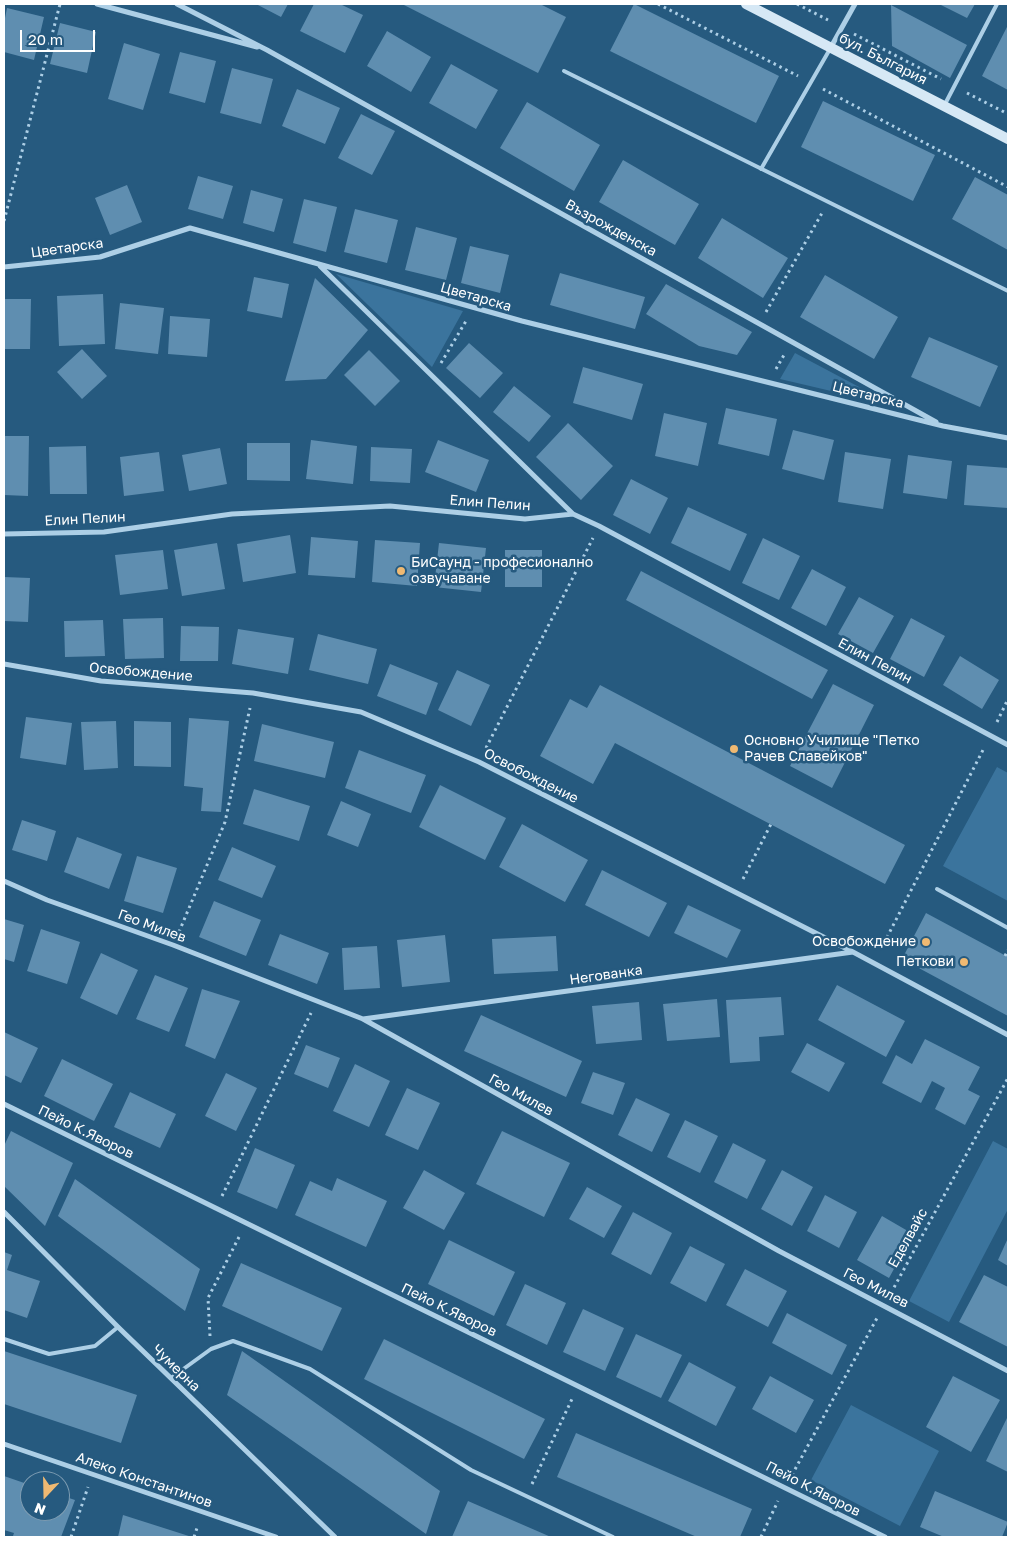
<!DOCTYPE html>
<html>
<head>
<meta charset="utf-8">
<style>
	body { margin:0 }
	#map { position:relative; width:1012px; height:1541px; overflow:hidden; background:#265a7f; font-family:"Golos Text",sans-serif }
	canvas { display:block }
	.frame { position:absolute; inset:0; border:5px solid #fff; pointer-events:none }
	.north { position:absolute; left:20px; top:1471px; width:50px; height:50px; box-sizing:border-box; background:#265a7f; border:1px solid #7d9cb2; border-radius:50%; rotate:201deg; font-size:14px; font-weight:700; line-height:20px; text-align:center; color:#fff }
	.north::after { content:''; display:block; margin:auto; width:18px; height:22px; background:#efb972; clip-path:polygon(50% 0,100% 100%,50% 72%,0 100%) }
	.scale { position:absolute; left:20px; top:30px; width:75px; height:22px; box-sizing:border-box; border:2px solid #fff; border-top:0; padding-left:6px; font-size:15px; line-height:18px; white-space:nowrap; color:#fff; -webkit-text-stroke:4px #265a7f; paint-order:stroke }
</style>
</head>
<body>
<div id="map">
<canvas width="1012" height="1541"></canvas>
<div class="frame"></div>
<div class="north">N</div>
<div class="scale">20 m</div>
</div>
<script>
const g = document.querySelector('canvas').getContext('2d');
g.lineJoin = 'round';
function fill(path, color) {
  g.fillStyle = color;
  g.fill(path, 'evenodd');
}
function toPath(rows) {
  const path = new Path2D();
  for (const r of rows) {
    path.moveTo(r[0], r[1]);
    for (let i = 2; i < r.length; i += 2) path.lineTo(r[i], r[i + 1]);
  }
  return path;
}
function strokePath(path, color, width, dash) {
  g.strokeStyle = color;
  g.lineWidth = width;
  g.lineCap = dash ? 'butt' : 'round';
  g.setLineDash(dash || []);
  g.stroke(path);
}
function drawText(font, color, halo, rows, align = 'center') {
  g.font = font + ' "Golos Text",sans-serif';
  g.lineWidth = 5;
  g.setLineDash([]);
  g.textBaseline = 'middle';
  g.strokeStyle = halo;
  g.fillStyle = color;
  for (const [text, x, y, turn = 0] of rows) {
    g.save();
    g.translate(x, y);
    g.rotate((+turn || 0) * Math.PI / 180);
    g.textAlign = isNaN(turn) ? turn : align;
    if (halo) g.strokeText(text, 0, 0);
    g.fillText(text, 0, 0);
    g.restore();
  }
}
fill(toPath([
	[336,274,463,311,432,367],
	[795,353,895,406,780,379],
	[997,767,1008,773,1008,901,943,866],
	[993,1141,1008,1149,1008,1209,949,1322,909,1301],
	[851,1405,939,1451,900,1526,811,1480]
]), '#3b749d');
fill(toPath([
	[256,4,288,4,281,17],
	[314,4,340,4,363,15,345,53,300,31],
	[402,4,540,4,566,17,538,73],
	[634,4,779,76,756,123,610,51],
	[939,4,975,4,967,18],
	[891,5,967,45,950,78,892,46],
	[7,8,44,17,34,60,4,52,4,23],
	[60,23,96,32,87,73,50,64],
	[1008,25,1008,90,982,76],
	[387,31,431,57,411,92,367,66],
	[124,43,160,54,143,110,108,99],
	[180,52,216,61,205,103,169,93],
	[451,64,498,90,476,129,429,103],
	[232,68,273,79,261,124,220,113],
	[297,89,340,108,325,144,282,126],
	[823,101,935,155,913,201,801,147],
	[527,102,600,145,574,191,500,148],
	[361,114,395,131,372,175,338,158],
	[623,160,699,204,675,245,599,202],
	[198,176,233,186,223,219,188,209],
	[975,177,1008,195,1008,250,952,219],
	[127,185,142,222,110,235,95,198],
	[251,190,283,199,274,232,243,223],
	[304,199,337,207,326,252,293,243],
	[355,209,398,220,387,263,344,252],
	[722,218,788,258,763,298,698,258],
	[416,227,457,238,446,280,405,270],
	[470,246,509,255,500,293,461,283],
	[560,273,645,297,635,329,550,305],
	[825,275,898,317,874,359,800,317],
	[254,277,289,284,282,318,247,311],
	[315,278,368,330,326,379,285,381],
	[666,284,752,332,737,355,699,346,646,314],
	[103,294,105,344,59,346,57,296],
	[4,299,31,299,30,349,4,349],
	[120,303,164,308,158,354,115,349],
	[170,316,210,319,207,357,168,354],
	[929,337,998,366,980,407,911,377],
	[469,343,503,373,480,398,446,368],
	[82,349,107,376,82,399,57,372],
	[369,350,400,381,375,406,344,375],
	[583,367,643,384,632,420,573,403],
	[514,386,551,416,529,442,493,412],
	[726,408,777,419,769,456,718,444],
	[664,413,707,423,698,466,655,456],
	[568,423,613,466,581,500,536,457],
	[793,430,834,440,824,480,782,469],
	[4,436,29,436,28,496,4,495],
	[311,440,357,446,353,484,306,479],
	[438,440,489,460,476,492,425,472],
	[247,443,290,443,290,481,247,480],
	[86,446,87,494,50,494,49,447],
	[371,447,412,449,410,483,370,481],
	[220,448,227,484,189,491,182,455],
	[159,452,164,491,124,496,120,457],
	[845,452,891,459,883,509,838,502],
	[908,455,952,461,947,499,903,493],
	[967,465,1008,468,1008,508,964,505],
	[631,479,668,498,650,534,613,515],
	[688,507,747,534,730,571,671,543],
	[290,535,296,573,243,582,237,544],
	[311,537,358,541,355,578,308,575],
	[763,538,800,556,779,600,742,583],
	[375,540,420,543,417,586,372,582],
	[217,543,225,589,182,596,174,550],
	[439,543,486,548,481,592,434,587],
	[163,550,168,589,120,595,115,555],
	[505,550,542,550,542,587,505,587],
	[812,569,846,587,826,626,791,608],
	[641,571,828,670,812,699,626,600],
	[4,577,30,578,28,622,4,621],
	[859,597,894,616,873,653,838,634],
	[163,618,164,658,125,659,123,619],
	[911,618,945,636,924,677,890,659],
	[103,620,105,656,65,657,64,621],
	[181,626,219,627,218,661,180,661],
	[238,629,294,638,288,674,232,664],
	[318,634,377,649,368,684,309,670],
	[960,656,999,680,982,709,943,685],
	[390,664,438,683,426,715,377,696],
	[457,670,490,685,471,726,438,710],
	[833,684,874,705,832,788,790,766],
	[600,685,905,845,885,884,615,743,593,784,540,756,570,699,587,708],
	[26,717,72,723,66,765,20,758],
	[189,718,229,721,221,812,201,811,203,788,184,786],
	[116,721,118,768,84,770,81,722],
	[134,721,171,722,171,767,134,766],
	[262,724,334,742,325,778,254,761],
	[359,750,426,775,411,813,345,788],
	[440,785,506,818,485,860,419,827],
	[254,789,310,806,299,841,243,824],
	[341,801,371,814,358,847,327,835],
	[22,820,56,831,47,861,12,850],
	[522,824,588,860,565,902,499,867],
	[77,837,122,854,109,889,64,872],
	[232,847,276,866,262,898,218,880],
	[137,856,177,868,163,913,124,901],
	[602,870,667,903,649,937,585,905],
	[214,901,261,920,246,956,199,937],
	[688,905,741,930,727,958,674,933],
	[926,913,1008,957,1008,1016,902,959],
	[4,919,24,925,14,962,4,959],
	[41,929,80,942,67,984,27,971],
	[280,934,329,953,317,984,268,965],
	[445,935,450,982,402,987,397,940],
	[556,936,558,971,494,974,492,939],
	[377,946,380,988,344,990,342,948],
	[101,953,138,970,117,1015,80,998],
	[155,975,188,988,169,1032,136,1019],
	[837,985,905,1021,886,1057,818,1020],
	[202,989,240,1001,215,1059,185,1046],
	[781,997,784,1035,759,1037,760,1061,730,1063,726,1000],
	[717,999,720,1037,667,1041,663,1004],
	[639,1002,642,1040,596,1044,592,1006],
	[481,1015,582,1061,566,1097,464,1051],
	[4,1032,38,1048,21,1083,4,1075],
	[925,1039,980,1067,968,1090,980,1096,965,1125,935,1109,945,1088,932,1081,921,1103,882,1083,896,1055,912,1064],
	[807,1043,845,1063,829,1092,791,1072],
	[306,1045,340,1058,328,1088,294,1074],
	[62,1059,113,1084,94,1121,44,1096],
	[355,1064,390,1081,369,1127,333,1111],
	[593,1072,625,1083,613,1115,581,1103],
	[226,1073,257,1088,236,1131,205,1116],
	[407,1088,440,1103,418,1150,385,1135],
	[130,1092,176,1114,160,1148,114,1127],
	[636,1098,670,1114,652,1152,618,1135],
	[685,1120,718,1136,700,1173,667,1157],
	[11,1131,73,1163,45,1226,4,1186,4,1146],
	[502,1131,570,1163,544,1217,476,1184],
	[733,1143,766,1160,747,1199,714,1182],
	[255,1148,295,1165,277,1209,237,1192],
	[424,1170,465,1193,444,1230,403,1208],
	[782,1170,813,1187,792,1226,761,1209],
	[337,1178,387,1201,366,1247,295,1215,310,1181,332,1191],
	[75,1179,200,1269,185,1311,58,1216],
	[587,1187,622,1206,604,1238,569,1219],
	[825,1195,857,1212,839,1248,807,1231],
	[633,1212,672,1233,651,1275,611,1254],
	[882,1216,913,1234,889,1278,857,1260],
	[1008,1238,1008,1266,998,1260],
	[449,1240,515,1272,494,1316,428,1284],
	[690,1246,725,1264,706,1302,670,1283],
	[4,1252,12,1255,7,1270,40,1281,27,1318,4,1310],
	[241,1263,342,1308,322,1351,222,1306],
	[745,1269,787,1291,768,1327,726,1305],
	[984,1275,1008,1287,1008,1347,959,1322],
	[525,1284,566,1303,547,1345,506,1325],
	[583,1309,624,1328,605,1371,563,1352],
	[787,1313,847,1345,832,1375,772,1343],
	[636,1334,682,1355,661,1398,616,1377],
	[384,1339,545,1419,524,1459,364,1379],
	[4,1351,137,1395,121,1443,4,1404],
	[242,1351,440,1491,426,1534,227,1395],
	[689,1362,736,1387,716,1426,668,1401],
	[770,1376,814,1400,796,1433,752,1409],
	[953,1376,1000,1400,971,1452,926,1427],
	[1007,1418,1008,1419,1008,1472,986,1461],
	[576,1433,752,1509,740,1537,697,1537,557,1477],
	[4,1476,30,1485,30,1511,60,1511,60,1495,75,1500,61,1537,18,1537,13,1536,14,1533,4,1530],
	[935,1491,1008,1522,1002,1537,944,1537,920,1527],
	[468,1501,551,1537,452,1537],
	[123,1515,192,1537,118,1537]
]), '#5f8eb0');
strokePath(toPath([
	[658,4,798,76],
	[797,4,828,20],
	[854,34,941,79],
	[823,89,1008,187],
	[967,93,1008,114],
	[4,221,60,4],
	[766,312,822,213],
	[441,363,466,321],
	[776,369,784,355],
	[997,722,1008,699],
	[486,748,593,538],
	[743,879,771,824],
	[179,932,225,822,250,708],
	[881,949,984,748],
	[1005,956,1008,950],
	[222,1196,311,1013],
	[891,1293,1008,1078],
	[210,1336,208,1298,239,1237],
	[792,1475,877,1318],
	[532,1484,572,1399],
	[71,1537,88,1487],
	[194,1537,198,1525],
	[761,1537,778,1501]
]), '#adcfe6', 3, [2.5, 4]);
strokePath(toPath([
	[564,71,1008,291],
	[944,106,997,4],
	[761,169,830,49],
	[937,889,1008,928],
	[4,1339,49,1354,95,1346,118,1327],
	[171,1378,211,1349,233,1341,310,1369,471,1470,613,1537]
]), '#adcfe6', 4);
strokePath(toPath([
	[97,4,257,47],
	[177,4,267,50,936,422],
	[831,47,855,4],
	[320,266,573,514],
	[4,267,100,257,190,228,522,321,943,426,1008,438],
	[4,534,104,532,232,514,390,506,525,519,573,514,599,526,1008,745],
	[4,664,101,681,253,693,361,712,479,762,853,952,1008,1035],
	[4,881,47,900,173,945,363,1019,779,1251,1008,1371],
	[363,1019,853,952],
	[4,1104,885,1537],
	[4,1212,118,1327,335,1537],
	[4,1444,276,1537]
]), '#adcfe6', 5);
strokePath(toPath([
	[746,4,1008,139]
]), '#d6e8f5', 10);
for (const [x, y, r, color] of [
	[401,571,5,"#efb972"],
	[734,749,5,"#efb972"],
	[926,942,5,"#efb972"],
	[964,962,5,"#efb972"]
]) {
  const dot = new Path2D();
  dot.arc(x, y, r, 0, 2 * Math.PI);
  g.fillStyle = color;
  g.fill(dot);
  strokePath(dot, '#265a7f', 2);
}
drawText('14px', '#fff', '#265a7f', [
	["бул. България",883,59,27],
	["Възрожденска",611,228,29],
	["Цветарска",67,248,-8],
	["Цветарска",476,297,16],
	["Цветарска",868,395,14],
	["Елин Пелин",490,503,4],
	["Елин Пелин",85,519,-3],
	["Елин Пелин",875,661,28],
	["Освобождение",141,672,5],
	["Освобождение",531,776,27],
	["Гео Милев",152,926,20],
	["Негованка",606,975,-8],
	["Гео Милев",521,1095,29],
	["Пейо К.Яворов",86,1132,26],
	["Еделвайс",908,1238,-61],
	["Гео Милев",876,1288,27],
	["Пейо К.Яворов",449,1310,26],
	["Чумерна",176,1368,44],
	["Алеко Константинов",144,1480,19],
	["Пейо К.Яворов",813,1489,27]
]);
drawText('14px', '#fff', '#265a7f', [
	["БиСаунд - професионално",411,563],
	["озвучаване",411,579],
	["Основно Училище \"Петко",744,741],
	["Рачев Славейков\"",744,757],
	["Освобождение",916,942,"right"],
	["Петкови",954,962,"right"]
], 'left');
</script>
</body>
</html>
